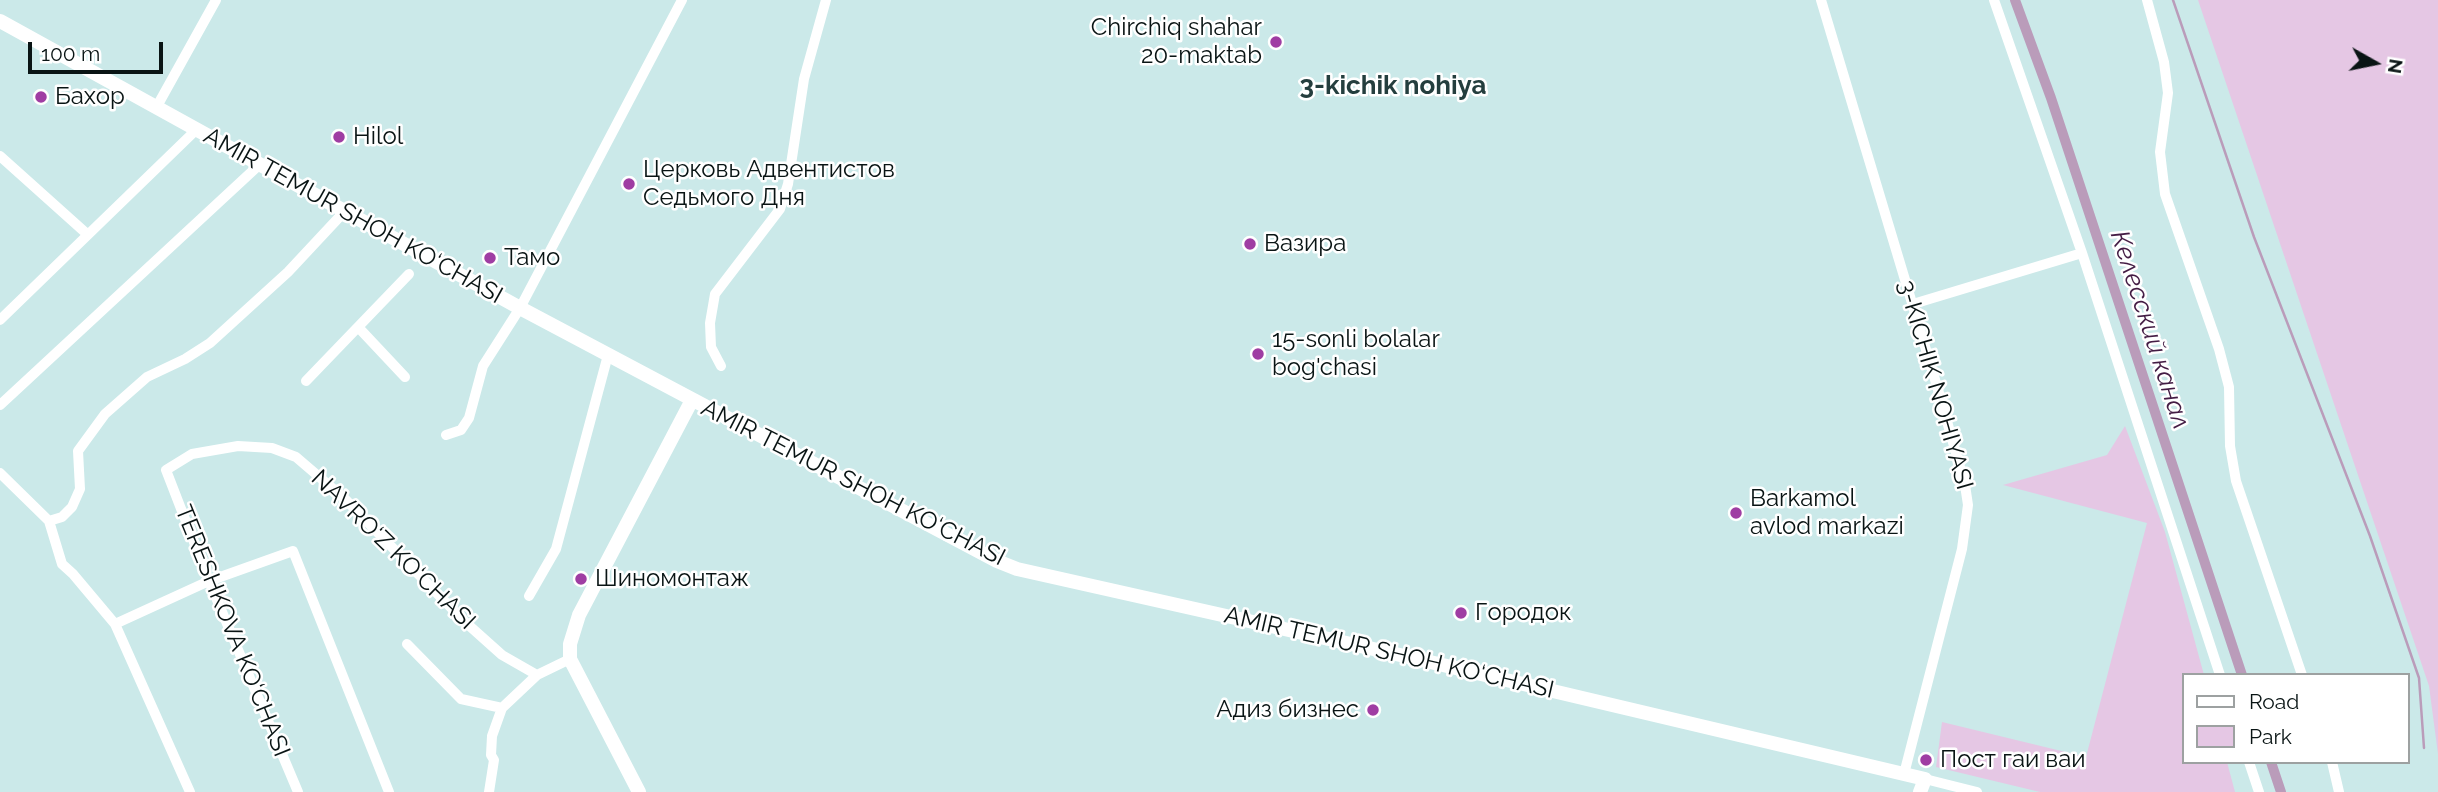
<!DOCTYPE html>
<html>
<head>
<meta charset="utf-8">
<style>
	body { margin:0 }
	#map { position:relative; width:2438px; height:792px; overflow:hidden; background:#cbe9e9; font-family:Raleway,sans-serif }
	canvas { display:block }
	.legend { position:absolute; left:2182px; top:673px; width:228px; height:91px; box-sizing:border-box; background:#fff; border:2px solid #9da1a1; margin:0; padding:9px 12px; list-style:none; font-size:21px; color:#091414 }
	.legend li { display:flex; align-items:center; gap:14px; height:35px }
	.legend b { width:35px; border:2px solid #9da1a1 }
	.north { position:absolute; left:2340px; top:28px; width:70px; height:70px; -webkit-text-stroke:5px #fff; paint-order:stroke; rotate:99deg; font-size:19px; font-weight:700; line-height:28px; text-align:center; color:#091414 }
	.north::after { content:''; display:block; margin:auto; width:24px; height:32px; background:#091414; clip-path:polygon(50% 0,100% 100%,50% 72%,0 100%) }
	.scale { position:absolute; left:28px; top:42px; width:135px; height:32px; box-sizing:border-box; border:4px solid #091414; border-top:0; padding-left:9px; font-size:21px; line-height:24px; white-space:nowrap; color:#091414; -webkit-text-stroke:5px #fff; paint-order:stroke }
</style>
</head>
<body>
<div id="map">
<canvas width="2438" height="792"></canvas>
<ul class="legend">
<li><b style="height:9px;background:#fff"></b>Road</li>
<li><b style="height:19px;background:#e5c7e4"></b>Park</li>
</ul>
<div class="north">N</div>
<div class="scale">100 m</div>
</div>
<script>
const g = document.querySelector('canvas').getContext('2d');
g.lineJoin = 'round';
function fill(path, color) {
  g.fillStyle = color;
  g.fill(path, 'evenodd');
}
function toPath(rows) {
  const path = new Path2D();
  for (const r of rows) {
    path.moveTo(r[0], r[1]);
    for (let i = 2; i < r.length; i += 2) path.lineTo(r[i], r[i + 1]);
  }
  return path;
}
function strokePath(path, color, width, dash) {
  g.strokeStyle = color;
  g.lineWidth = width;
  g.lineCap = dash ? 'butt' : 'round';
  g.setLineDash(dash || []);
  g.stroke(path);
}
function drawText(font, color, halo, rows, align = 'center') {
  g.font = font + ' Raleway,sans-serif';
  g.lineWidth = 5;
  g.setLineDash([]);
  g.textBaseline = 'middle';
  g.strokeStyle = halo;
  g.fillStyle = color;
  for (const [text, x, y, turn = 0] of rows) {
    g.save();
    g.translate(x, y);
    g.rotate((+turn || 0) * Math.PI / 180);
    g.textAlign = isNaN(turn) ? turn : align;
    if (halo) g.strokeText(text, 0, 0);
    g.fillText(text, 0, 0);
    g.restore();
  }
}
fill(toPath([
	[2198,0,2438,0,2438,754,2429,686],
	[2125,426,2165,532,2204,675,2184,675,2184,762,2227,762,2235,792,2040,792,1936,767,1942,722,2086,757,2147,523,2003,485,2107,455]
]), '#e5c7e4');
strokePath(toPath([
	[2173,0,2254,237,2370,536,2419,678,2424,748]
]), '#ba9cba', 2.5);
strokePath(toPath([
	[2015,0,2051,98,2242,675],
	[2271,762,2281,792]
]), '#ba9cba', 10);
strokePath(toPath([
	[1821,0,1939,393,1965,485,1968,505,1962,549,1904,774],
	[1994,0,2082,253,2220,675],
	[2147,0,2164,62,2168,93,2160,152,2165,194,2219,349,2229,387,2230,446,2236,481,2302,675],
	[156,108,216,0],
	[0,156,87,234],
	[1913,304,2082,253],
	[0,320,196,130],
	[358,327,405,377],
	[721,366,711,347,710,323,715,294,780,209,788,184,804,79,826,0],
	[306,381,409,274],
	[0,405,259,165],
	[446,435,461,430,469,418,483,366,520,308,682,0],
	[0,473,49,521,62,564,73,574,115,624,190,792],
	[49,521,62,517,72,507,80,489,78,451,105,414,147,377,185,359,210,343,288,272,344,212],
	[529,596,556,549,608,355],
	[115,624,209,581,293,551,389,792],
	[407,644,461,699,502,708,537,675],
	[2249,762,2259,792],
	[2332,762,2339,792],
	[1925,779,1977,792],
	[298,792,209,581,166,470,192,454,238,446,272,448,296,457,345,499,464,621,502,655,537,675,570,659],
	[489,792,494,760,491,755,492,736,502,708]
]), '#fff', 10);
strokePath(toPath([
	[0,21,520,308,997,561,1017,569,1409,657,1925,779,1920,792],
	[639,792,570,659,570,644,579,615,692,400]
]), '#fff', 14);
for (const [x, y, r, color] of [
	[1276,42,7,"#9f3da3"],
	[41,97,7,"#9f3da3"],
	[339,137,7,"#9f3da3"],
	[629,184,7,"#9f3da3"],
	[1250,244,7,"#9f3da3"],
	[490,258,7,"#9f3da3"],
	[1258,354,7,"#9f3da3"],
	[1736,513,7,"#9f3da3"],
	[581,579,7,"#9f3da3"],
	[1461,613,7,"#9f3da3"],
	[1373,710,7,"#9f3da3"],
	[1926,760,7,"#9f3da3"]
]) {
  const dot = new Path2D();
  dot.arc(x, y, r, 0, 2 * Math.PI);
  g.fillStyle = color;
  g.fill(dot);
  strokePath(dot, '#fff', 2.5);
}
drawText('24px', '#091414', '#fff', [
	["Chirchiq shahar",1262,28,"right"],
	["20-maktab",1262,56,"right"],
	["Бахор",55,97],
	["Hilol",353,137],
	["Церковь Адвентистов",643,170],
	["Седьмого Дня",643,198],
	["Вазира",1264,244],
	["Тамо",504,258],
	["15-sonli bolalar",1272,340],
	["bog'chasi",1272,368],
	["Barkamol",1750,499],
	["avlod markazi",1750,527],
	["Шиномонтаж",595,579],
	["Городок",1475,613],
	["Адиз бизнес",1359,710,"right"],
	["Пост гаи ваи",1940,760]
], 'left');
drawText('24px', '#091414', '#fff', [
	["AMIR TEMUR SHOH KO‘CHASI",353,216,29],
	["3-KICHIK NOHIYASI",1935,385,74],
	["AMIR TEMUR SHOH KO‘CHASI",853,483,27],
	["NAVRO‘Z KO‘CHASI",393,550,44],
	["TERESHKOVA KO‘CHASI",232,631,68],
	["AMIR TEMUR SHOH KO‘CHASI",1389,653,13]
]);
drawText('bold 26px', '#243e3e', '#fff', [
	["3-kichik nohiya",1393,86]
]);
drawText('italic 26px', '#431c44', '#fff', [
	["Келесский канал",2150,330,72]
]);
</script>
</body>
</html>
